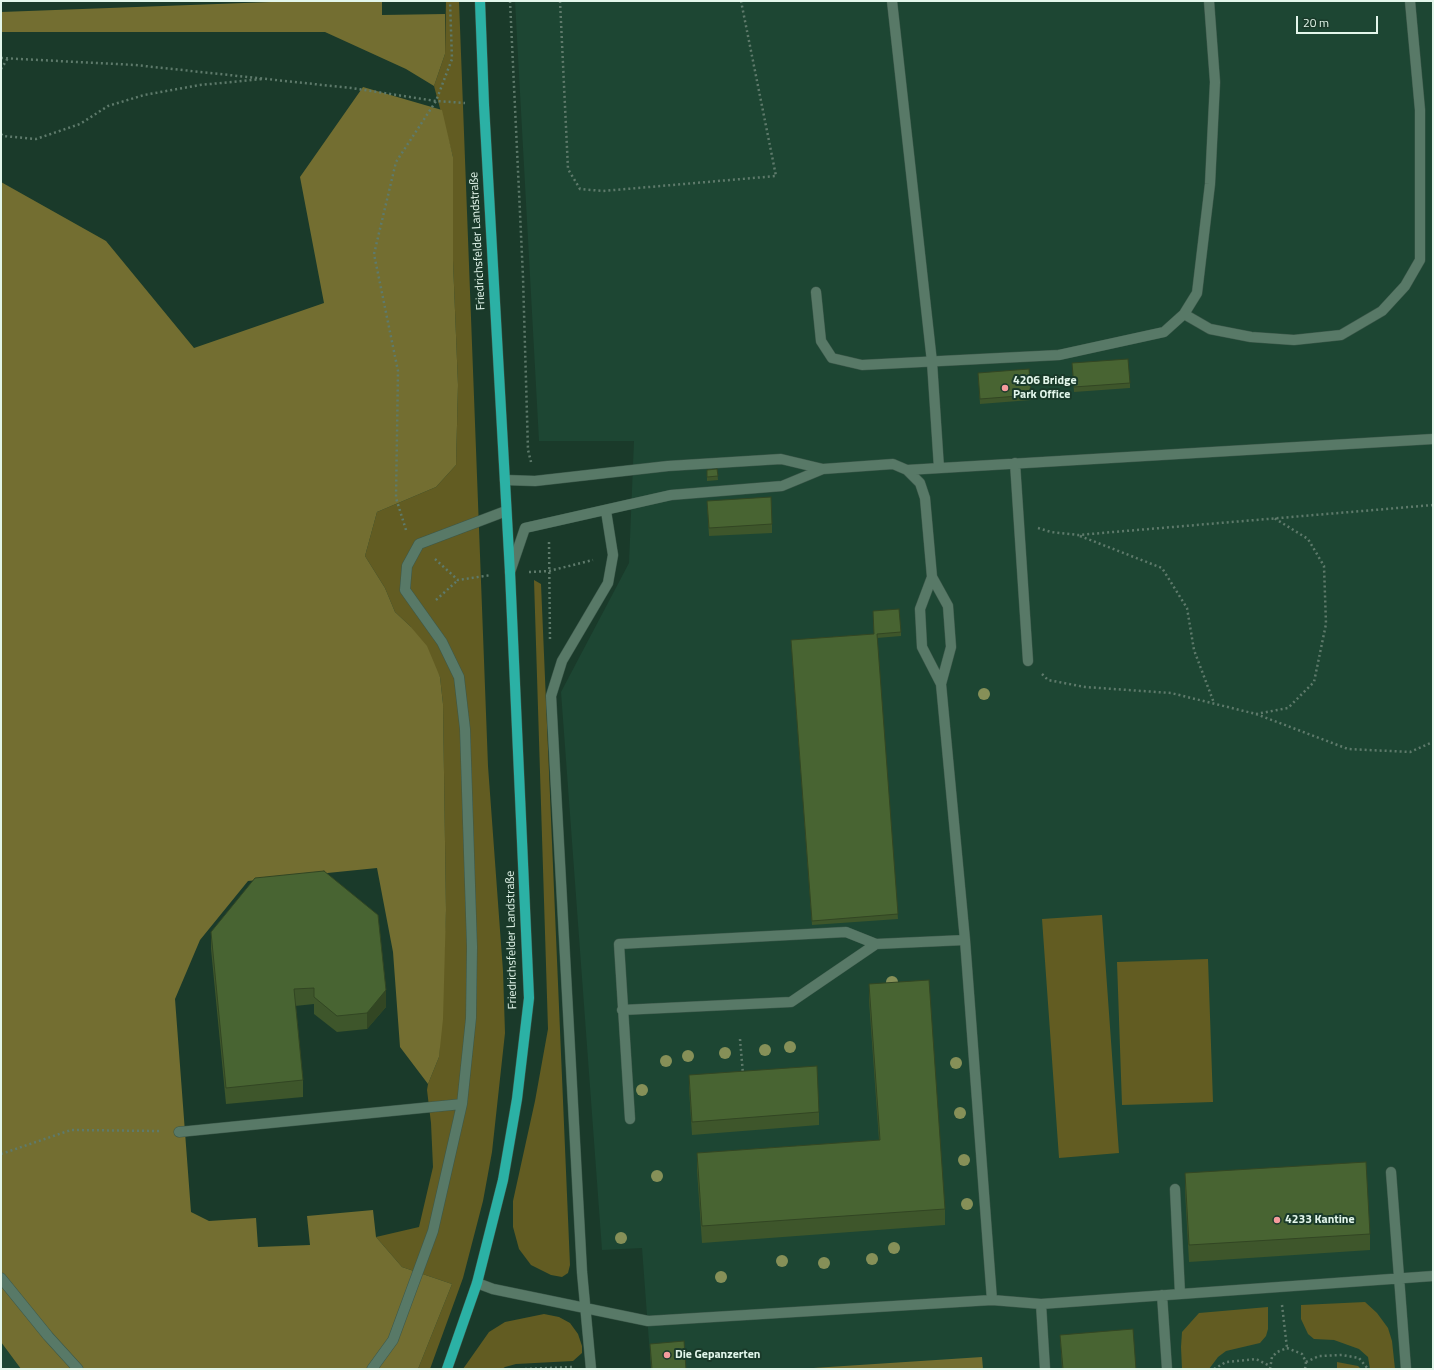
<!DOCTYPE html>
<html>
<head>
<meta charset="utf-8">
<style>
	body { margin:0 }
	#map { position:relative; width:1434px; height:1370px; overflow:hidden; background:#1a3a2a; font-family:"Titillium Web",sans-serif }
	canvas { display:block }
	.frame { position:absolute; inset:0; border:2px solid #e3f6eb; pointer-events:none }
	.scale { position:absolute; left:1296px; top:16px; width:82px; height:18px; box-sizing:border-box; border:2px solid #e3f6eb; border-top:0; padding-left:5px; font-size:12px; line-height:14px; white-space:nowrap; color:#e3f6eb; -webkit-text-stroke:3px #1a3a2a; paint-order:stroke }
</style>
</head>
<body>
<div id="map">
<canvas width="1434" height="1370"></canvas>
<div class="frame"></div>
<div class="scale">20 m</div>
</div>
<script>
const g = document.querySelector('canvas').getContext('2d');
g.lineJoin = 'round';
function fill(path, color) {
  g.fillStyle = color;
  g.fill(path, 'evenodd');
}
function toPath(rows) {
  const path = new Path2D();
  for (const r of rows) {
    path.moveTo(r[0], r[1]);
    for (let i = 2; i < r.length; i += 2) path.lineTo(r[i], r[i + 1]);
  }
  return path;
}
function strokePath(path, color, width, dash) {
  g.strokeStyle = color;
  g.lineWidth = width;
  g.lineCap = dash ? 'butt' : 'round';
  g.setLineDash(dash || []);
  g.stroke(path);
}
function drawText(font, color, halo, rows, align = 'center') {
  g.font = font + ' "Titillium Web",sans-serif';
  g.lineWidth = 4;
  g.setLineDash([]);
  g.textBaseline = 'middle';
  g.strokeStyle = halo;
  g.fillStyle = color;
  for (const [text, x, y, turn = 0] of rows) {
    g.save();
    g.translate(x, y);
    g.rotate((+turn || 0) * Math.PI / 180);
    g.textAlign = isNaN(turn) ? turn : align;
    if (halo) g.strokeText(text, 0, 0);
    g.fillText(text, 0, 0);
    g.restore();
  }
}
fill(toPath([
	[515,1,1433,1,1433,1369,651,1369,642,1248,602,1250,561,692,629,563,634,441,539,441],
	[1,1342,21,1369,1,1369]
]), '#1d4633');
fill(toPath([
	[446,1,459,1,488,766,503,971,505,1033,492,1152,483,1201,463,1278,430,1369,418,1369,452,1284,402,1267,376,1237,419,1227,433,1167,431,1123,427,1090,428,1084,439,1057,446,910,443,704,440,677,410,626,395,612,385,588,365,556,377,512,436,487,456,465,458,385,453,261,453,157,434,86,445,54],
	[534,580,541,584,570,1265,568,1273,562,1277,551,1275,531,1265,519,1249,513,1227,513,1201,535,1101,548,1029],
	[1102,915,1119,1153,1059,1158,1042,919],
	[1208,959,1213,1102,1122,1105,1117,962],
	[1365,1302,1377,1313,1388,1328,1392,1341,1395,1369,1370,1369,1368,1357,1359,1349,1334,1340,1314,1339,1308,1334,1301,1319,1301,1305],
	[1268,1307,1268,1329,1266,1336,1260,1343,1226,1351,1218,1357,1209,1369,1182,1369,1181,1347,1182,1332,1199,1313],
	[544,1314,559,1317,570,1323,578,1334,582,1346,582,1353,573,1361,516,1364,505,1367,502,1369,463,1369,489,1332,505,1322],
	[1337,1362,1358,1366,1361,1369,1337,1369]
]), '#625c22');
fill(toPath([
	[298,1,382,1,382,15,445,14,445,54,434,86,406,69,325,32,1,32,1,12],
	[363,87,442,110,453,157,453,261,458,385,456,465,436,487,377,512,365,556,385,588,395,612,410,626,427,646,440,677,443,704,446,910,443,1019,439,1057,428,1084,400,1047,393,952,377,868,248,881,200,940,175,999,191,1212,209,1221,256,1218,258,1247,310,1245,307,1216,373,1210,376,1237,402,1267,452,1284,418,1369,21,1369,1,1342,1,182,106,241,194,348,324,303,300,177],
	[982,1357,983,1369,798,1369]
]), '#736e31');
const minor = toPath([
	[892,1,932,362,939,468],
	[816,292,821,341,832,358,862,365,1059,355,1164,332,1184,314,1197,293,1210,184,1215,82,1209,1],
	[1184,314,1210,329,1251,337,1294,340,1341,335,1382,311,1405,286,1420,260,1420,110,1410,1],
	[1015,463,1028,661],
	[907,470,1433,439],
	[505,480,535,481,668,466,781,459,823,469,893,464,907,470,920,483,925,498,932,577,920,609,922,647,941,684],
	[510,572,525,528,671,495,782,486,823,469],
	[932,577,948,606,951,647,941,684,965,940,992,1300],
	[622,1010,791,1002,876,944,965,940],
	[630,1119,619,944,846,932,876,944],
	[179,1132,462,1104],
	[1391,1172,1406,1369],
	[1175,1189,1180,1294],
	[1,1278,48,1336,78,1369],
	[477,1283,493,1289,648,1321,992,1300,1041,1304,1433,1276],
	[1162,1295,1167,1369],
	[1041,1304,1045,1369],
	[372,1369,393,1340,433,1231,462,1104,471,1018,472,947,465,729,459,677,442,642,405,590,407,566,419,544,506,511],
	[591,1369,582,1272,551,696,562,661,608,583,613,555,606,511]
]);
const major = toPath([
	[447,1369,477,1283,503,1180,517,1099,529,998,510,572,484,105,480,1]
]);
strokePath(minor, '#3c584a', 11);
strokePath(major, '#3c584a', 11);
strokePath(toPath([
	[510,1,523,277,528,450,531,462],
	[560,1,568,169,580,189,603,191,776,176,741,1],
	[1,58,135,65,351,88,436,101,465,103],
	[1,69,8,58],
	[1,134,3,136,36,139,80,124,108,106,144,95,200,85,263,79],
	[1038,528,1051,532,1078,535,1433,505],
	[406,530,396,498,398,371,374,254,396,162,436,101,452,59,450,1],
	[1080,536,1162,568,1187,608,1194,650,1214,703],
	[549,542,550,641],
	[435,559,458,580,491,575],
	[529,572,549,571,593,560],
	[436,600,458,580],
	[1042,674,1048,680,1085,687,1171,693,1256,714,1348,749,1410,752,1433,742],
	[1256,714,1288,708,1314,682,1326,624,1324,566,1308,539,1274,518],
	[740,1039,743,1074],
	[1,1154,71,1130,160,1131],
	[1282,1305,1287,1348],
	[1306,1362,1319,1356,1342,1355,1359,1358,1368,1369],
	[525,1369,572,1367],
	[1214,1369,1226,1362,1256,1359,1270,1366],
	[1270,1369,1272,1357,1277,1352,1287,1348,1302,1354,1306,1362,1305,1369]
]), '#5e7a6b', 2.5, [2, 3]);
strokePath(minor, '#587967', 10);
strokePath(major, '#2bb1a5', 10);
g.fillStyle = '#869058';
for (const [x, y] of [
	[984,694],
	[892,982],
	[790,1047],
	[765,1050],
	[725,1053],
	[688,1056],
	[666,1061],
	[956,1063],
	[642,1090],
	[960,1113],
	[964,1160],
	[657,1176],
	[967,1204],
	[621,1238],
	[894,1248],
	[872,1259],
	[782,1261],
	[824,1263],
	[721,1277]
]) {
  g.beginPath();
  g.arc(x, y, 6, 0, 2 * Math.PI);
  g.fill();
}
fill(toPath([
	[1072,363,1130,383,1130,388,1074,392],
	[978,373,1031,395,1031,400,980,404],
	[717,469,718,480,707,481,707,470],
	[707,501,772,524,772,533,709,536],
	[873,611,901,632,901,636,877,638,898,919,812,925,791,640,874,634],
	[211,932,386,1007,367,1029,337,1032,314,1014,314,1004,295,1006,303,1080,303,1097,226,1104,211,949],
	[869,984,945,1209,945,1225,702,1243,697,1170,697,1153,879,1140,869,1001],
	[689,1075,819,1112,819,1125,692,1135,689,1088],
	[1185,1173,1370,1234,1370,1250,1189,1262,1185,1190],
	[1060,1335,1136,1369,1062,1369],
	[650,1344,686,1369,651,1369]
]), '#3e562b');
fill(toPath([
	[386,990,386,1007,367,1029,367,1013]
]), '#324623');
const building = toPath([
	[1128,359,1130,383,1074,387,1072,363,1128,359],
	[1029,369,1031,395,980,399,978,373,1029,369],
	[717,469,718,476,707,477,707,470,717,469],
	[771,497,772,524,709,528,707,501,771,497],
	[899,609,901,632,877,634,898,914,812,921,791,640,874,634,873,611,899,609],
	[324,871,378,915,386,990,367,1013,337,1016,314,997,314,988,294,989,303,1080,226,1088,211,932,255,878,324,871],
	[929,980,945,1209,702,1226,697,1153,880,1140,869,984,929,980],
	[817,1066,819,1112,692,1122,689,1075,817,1066],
	[1366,1162,1370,1234,1189,1245,1185,1173,1366,1162],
	[1133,1329,1136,1369,1063,1369,1060,1335,1133,1329],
	[684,1341,686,1369,652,1369,650,1344,684,1341]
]);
fill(building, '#486432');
strokePath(building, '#324623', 1);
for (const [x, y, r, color] of [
	[1005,388,4,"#f59b9c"],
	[1277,1220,4,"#f59b9c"],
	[667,1355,4,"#f59b9c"]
]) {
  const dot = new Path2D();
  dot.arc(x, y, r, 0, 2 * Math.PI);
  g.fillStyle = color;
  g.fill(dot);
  strokePath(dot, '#1a3a2a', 1.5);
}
drawText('12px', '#e3f6eb', '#1a3a2a', [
	["Friedrichsfelder Landstraße",478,241,-93],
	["Friedrichsfelder Landstraße",512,940,-91]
]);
drawText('bold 12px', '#e3f6eb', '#1a3a2a', [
	["4206 Bridge",1013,381],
	["Park Office",1013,395],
	["4233 Kantine",1285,1220],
	["Die Gepanzerten",675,1355]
], 'left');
</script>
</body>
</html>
